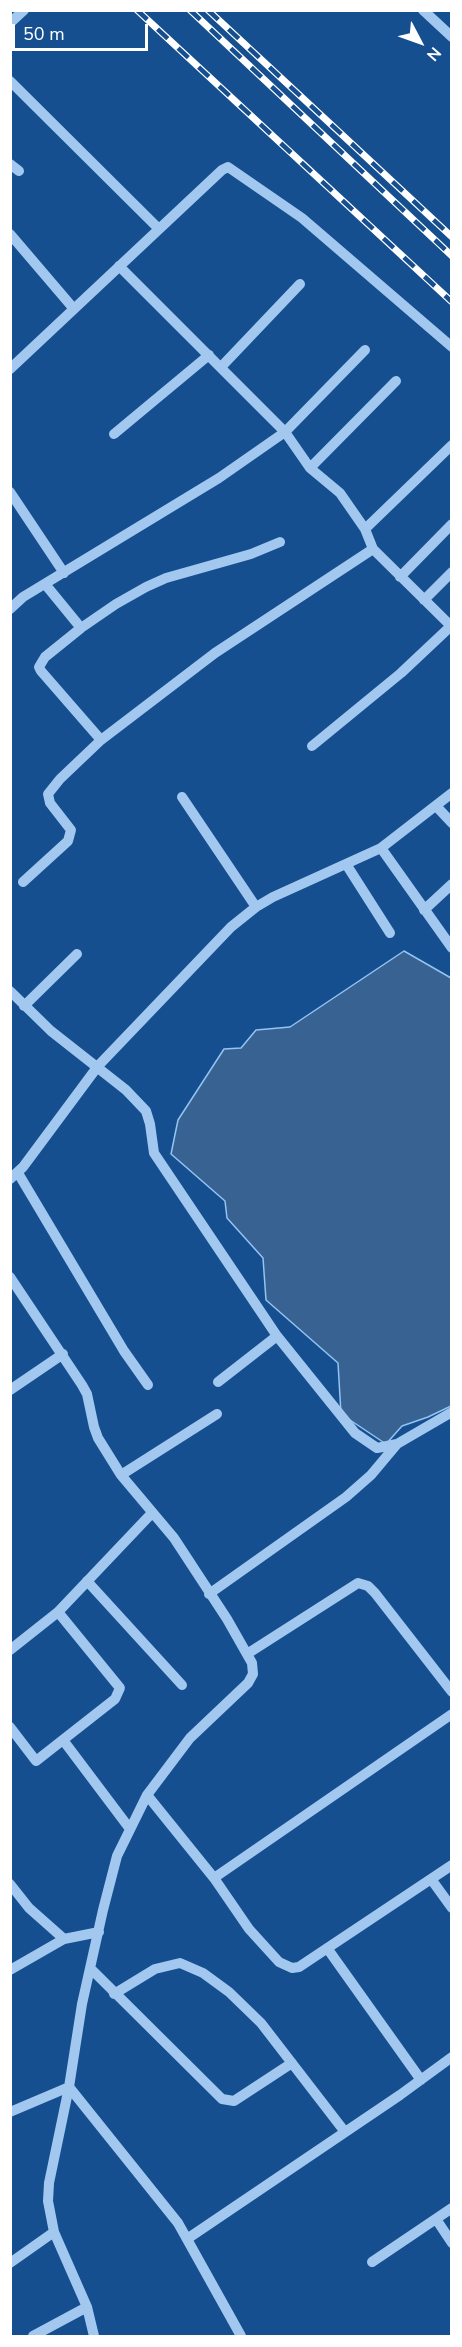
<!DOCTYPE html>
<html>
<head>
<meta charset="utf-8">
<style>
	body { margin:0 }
	#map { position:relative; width:462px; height:2347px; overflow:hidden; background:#154f90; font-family:"Nunito Sans",sans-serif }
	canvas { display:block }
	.frame { position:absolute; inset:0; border:12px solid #fff; pointer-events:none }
	.north { position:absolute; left:390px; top:12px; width:60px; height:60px; -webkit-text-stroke:4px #154f90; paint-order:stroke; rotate:131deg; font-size:16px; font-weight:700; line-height:24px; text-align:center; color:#fff }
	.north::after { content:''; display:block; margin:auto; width:21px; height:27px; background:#fff; clip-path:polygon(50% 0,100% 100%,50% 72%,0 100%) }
	.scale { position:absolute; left:12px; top:24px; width:136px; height:27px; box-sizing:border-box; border:3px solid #fff; border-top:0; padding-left:8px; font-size:18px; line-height:21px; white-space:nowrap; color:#fff; -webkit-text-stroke:4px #154f90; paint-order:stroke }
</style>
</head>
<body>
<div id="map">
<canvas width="462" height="2347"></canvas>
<div class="frame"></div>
<div class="north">N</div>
<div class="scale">50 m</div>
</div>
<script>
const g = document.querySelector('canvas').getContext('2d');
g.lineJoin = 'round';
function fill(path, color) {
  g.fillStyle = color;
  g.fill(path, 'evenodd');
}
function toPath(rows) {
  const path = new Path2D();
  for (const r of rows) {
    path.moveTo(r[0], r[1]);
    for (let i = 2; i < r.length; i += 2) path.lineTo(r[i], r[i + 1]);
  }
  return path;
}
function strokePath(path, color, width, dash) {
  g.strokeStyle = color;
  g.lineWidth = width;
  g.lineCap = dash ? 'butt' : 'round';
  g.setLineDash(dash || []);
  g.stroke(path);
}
const water = toPath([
	[404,951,451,978,451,1406,428,1417,402,1426,386,1444,341,1414,338,1363,266,1300,263,1258,227,1218,225,1201,171,1154,178,1120,224,1049,241,1048,256,1030,290,1027,404,951]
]);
fill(water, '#386291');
strokePath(water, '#94c4f3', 1.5);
strokePath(toPath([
	[423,10,452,37],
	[10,23,24,10],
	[10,81,159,229],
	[10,164,19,171],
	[10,234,74,309],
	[119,266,285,432,310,468,340,493,365,529,373,549,452,627],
	[222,366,300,284],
	[10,369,222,170,228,167,302,218,452,347],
	[114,434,209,355],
	[310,468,396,381],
	[10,492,64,573],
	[365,529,452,445],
	[400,577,452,524],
	[45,584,81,628],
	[424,600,452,572],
	[10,609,23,597,219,478,285,432,365,350],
	[101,740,41,671,39,667,45,657,81,628,116,604,146,587,166,578,251,554,280,542],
	[312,746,401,673,451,626],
	[182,797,256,907],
	[436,806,452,823],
	[381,848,452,793],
	[346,864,390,933],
	[23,882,68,841,71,830,50,803,48,794,60,779,101,740,215,653,373,549],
	[424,910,452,884],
	[10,991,51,1031,126,1090,146,1111,150,1124,154,1153,277,1336,355,1433,377,1448,397,1444,452,1412],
	[24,1006,77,954],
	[18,1173,124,1351,148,1385],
	[10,1179,23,1167,98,1066,231,927,256,907,273,897,381,848,452,948],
	[10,1277,82,1385,87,1394,94,1427,98,1438,121,1475,174,1538,227,1619,252,1663,253,1674,248,1683,190,1738,147,1795,117,1856,103,1910,82,2004,69,2087,49,2183,48,2201,54,2232,87,2307,94,2336],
	[218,1382,277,1336],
	[10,1390,63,1354],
	[121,1475,217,1414],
	[87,1581,182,1685],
	[209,1594,346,1497,371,1475,397,1444],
	[10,1650,58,1612,152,1513],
	[247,1654,358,1583,368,1586,375,1593,452,1692],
	[10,1727,36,1761,115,1699,120,1688,58,1612],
	[63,1740,130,1829],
	[147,1795,214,1878,249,1929,279,1962,292,1968,299,1967,452,1865],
	[214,1878,452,1714],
	[431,1879,452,1908],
	[10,1884,29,1908,64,1939],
	[327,1948,421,2080],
	[90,1968,222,2099,234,2101,292,2063],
	[10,1970,64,1939,99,1932],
	[114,1994,155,1969,180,1963,203,1973,229,1992,261,2023,345,2132],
	[10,2112,69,2087,178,2223,241,2336],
	[436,2219,452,2243],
	[187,2239,400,2095,452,2057],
	[372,2262,452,2208],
	[10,2263,54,2232],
	[33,2336,87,2307]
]), '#a2c8f0', 10);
const rail = toPath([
	[137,10,452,302],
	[190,10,452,256],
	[208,10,452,237]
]);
strokePath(rail, '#fff', 7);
strokePath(rail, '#154f90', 4.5, [14]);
</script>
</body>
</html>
